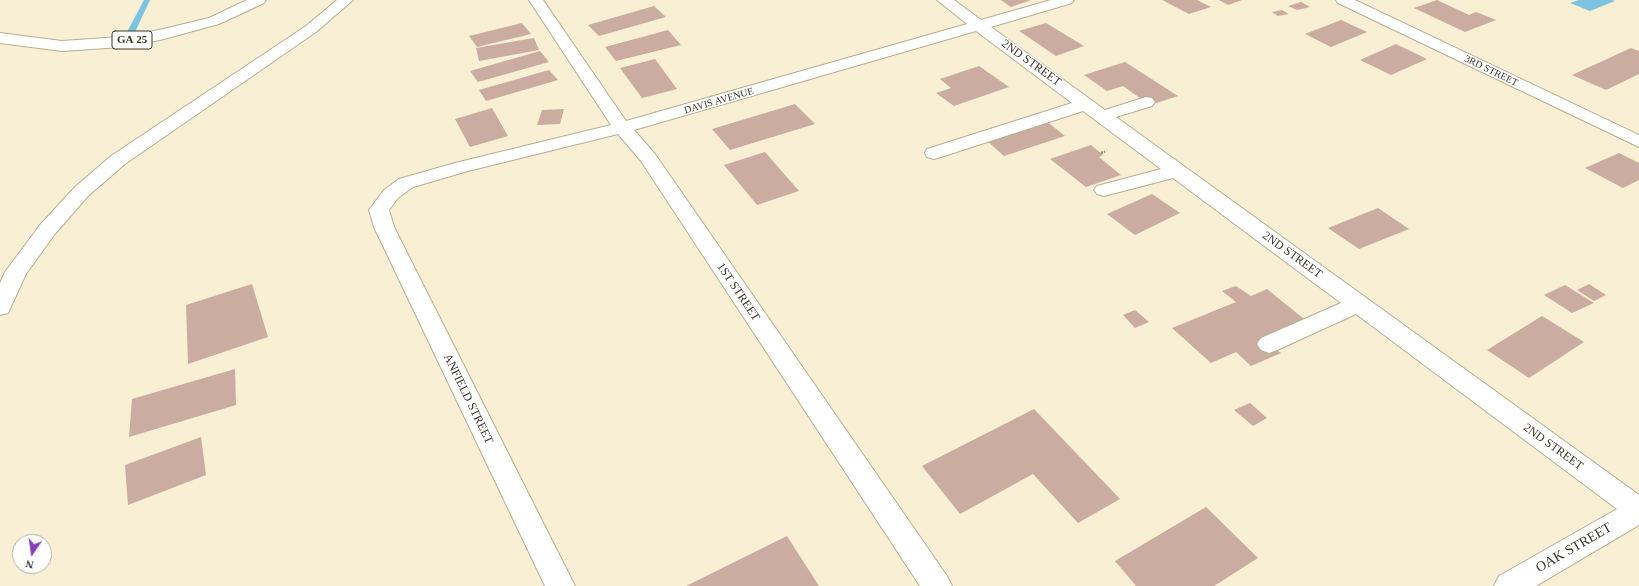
<!DOCTYPE html>
<html>
<head>
<meta charset="utf-8">
<style>
	body { margin:0 }
	#map { position:relative; width:1639px; height:586px; overflow:hidden; background:#f8efd4; font-family:Georgia,serif }
	canvas { display:block }
	.north { position:absolute; left:12px; top:534px; width:40px; height:40px; box-sizing:border-box; background:#fff; border:1px solid #b0afaa; border-radius:50%; rotate:193deg; font-size:11px; font-weight:700; line-height:16px; text-align:center; color:#39362b }
	.north::after { content:''; display:block; margin:auto; width:14px; height:18px; background:#8242b6; clip-path:polygon(50% 0,100% 100%,50% 72%,0 100%) }
</style>
</head>
<body>
<div id="map">
<canvas width="1639" height="586"></canvas>
<div class="north">N</div>
</div>
<script>
const g = document.querySelector('canvas').getContext('2d');
g.lineJoin = 'round';
function fill(path, color) {
  g.fillStyle = color;
  g.fill(path, 'evenodd');
}
function toPath(rows) {
  const path = new Path2D();
  for (const r of rows) {
    path.moveTo(r[0], r[1]);
    for (let i = 2; i < r.length; i += 2) path.lineTo(r[i], r[i + 1]);
  }
  return path;
}
function strokePath(path, color, width, dash) {
  g.strokeStyle = color;
  g.lineWidth = width;
  g.lineCap = dash ? 'butt' : 'round';
  g.setLineDash(dash || []);
  g.stroke(path);
}
function drawText(font, color, halo, rows, align = 'center') {
  g.font = font + ' Georgia,serif';
  g.lineWidth = 3;
  g.setLineDash([]);
  g.textBaseline = 'middle';
  g.strokeStyle = halo;
  g.fillStyle = color;
  for (const [text, x, y, turn = 0] of rows) {
    g.save();
    g.translate(x, y);
    g.rotate((+turn || 0) * Math.PI / 180);
    g.textAlign = isNaN(turn) ? turn : align;
    if (halo) g.strokeText(text, 0, 0);
    g.fillText(text, 0, 0);
    g.restore();
  }
}
fill(toPath([
	[1579,0,1612,0,1615,1,1590,11,1570,3]
]), '#7cc2e1');
fill(toPath([
	[144,0,150,0,135,32,129,33,127,32,144,0]
]), '#7cc2e1');
fill(toPath([
	[1001,0,1031,0,1011,7],
	[1162,0,1197,0,1211,7,1189,14],
	[1219,0,1242,0,1228,5],
	[1437,0,1469,15,1476,12,1496,20,1465,32,1414,8],
	[1301,2,1310,7,1297,10,1288,6],
	[654,6,666,17,599,36,588,25],
	[1282,10,1289,14,1278,16,1272,12],
	[1341,20,1367,32,1331,47,1305,34],
	[522,23,531,34,477,47,469,36],
	[1046,23,1084,46,1056,56,1019,31],
	[668,30,681,45,616,61,605,47],
	[534,38,539,50,479,61,476,48],
	[1396,44,1427,59,1391,75,1360,60],
	[1631,48,1639,51,1639,74,1606,90,1572,75],
	[540,51,549,62,478,82,470,71],
	[655,59,677,89,642,98,620,68],
	[1125,62,1178,96,1150,105,1123,86,1107,91,1084,75],
	[979,66,1009,87,954,106,936,93,951,88,940,79],
	[549,70,558,80,486,101,479,90],
	[795,104,815,124,730,150,712,129],
	[492,108,508,136,470,147,455,119],
	[564,109,560,124,537,125,542,110],
	[1045,120,1065,136,1004,156,986,140],
	[1091,145,1103,155,1099,157,1121,175,1086,187,1050,159],
	[765,152,799,191,757,205,724,165],
	[1619,153,1639,163,1639,180,1623,188,1585,168],
	[1152,194,1180,213,1135,235,1107,214],
	[1378,208,1409,229,1359,249,1328,228],
	[252,284,268,337,188,364,186,305],
	[1589,284,1606,295,1594,301,1577,290],
	[1565,285,1594,303,1572,313,1544,295],
	[1236,286,1251,296,1267,289,1304,319,1263,339,1281,353,1251,366,1236,352,1211,363,1172,328,1236,302,1222,291],
	[1135,310,1149,322,1135,328,1123,315],
	[1542,316,1584,342,1529,378,1487,350],
	[235,369,236,405,129,437,132,399],
	[1250,403,1267,418,1253,426,1234,410],
	[1034,409,1120,499,1078,523,1033,474,960,514,922,466],
	[201,437,206,475,128,505,125,465],
	[1206,507,1258,558,1214,586,1136,586,1115,561],
	[787,536,819,586,686,586]
]), '#caaca1');
const minor = toPath([
	[529,0,543,0,626,121,967,24,937,0,954,0,981,20,1051,0,1074,0,1072,3,991,27,1105,110,1146,97,1152,98,1155,102,1152,106,1116,117,1639,495,1639,525,1536,586,1494,586,1499,576,1617,509,1356,314,1277,350,1269,353,1261,350,1257,344,1261,338,1341,303,1173,178,1104,196,1097,194,1094,190,1097,186,1161,169,1083,111,941,157,934,159,927,157,925,153,927,149,1072,103,976,31,634,130,655,154,947,576,952,586,920,586,641,161,618,134,468,171,413,187,398,198,389,210,394,227,575,586,545,586,374,227,369,210,384,190,399,179,455,163,611,125,529,0],
	[1336,0,1355,0,1639,135,1639,147,1338,3,1336,0]
]);
const highway = toPath([
	[247,0,266,0,264,3,219,24,160,40,121,47,62,51,0,43,0,33,62,41,121,37,159,30,209,18,247,0],
	[337,0,353,0,316,32,125,164,88,196,54,235,26,274,8,313,0,315,0,283,5,272,40,225,74,188,111,156,306,26,337,0]
]);
strokePath(minor, '#b6ae93', 2);
strokePath(highway, '#b6ae93', 2);
strokePath(toPath([
	[1101,153,1107,151]
]), '#999380', 2, [1.5, 1.5]);
strokePath(toPath([
	[1101,153,1104,152]
]), '#999380', 2.5, [2, 2]);
fill(minor, '#fff');
fill(highway, '#fff');
drawText('10px', '#39362b', '#fff', [
	["3RD STREET",1491,71,26],
	["DAVIS AVENUE",719,101,-16]
]);
for (const [x, y, w] of [
	[132,40,40]
]) {
  const box = new Path2D();
  box.roundRect(x - w / 2, y - 9, w, 18, 3);
  g.fillStyle = '#fff';
  g.fill(box);
  strokePath(box, '#39362b', 1);
}
drawText('bold 11px', '#39362b', null, [
	["GA 25",132,40]
]);
drawText('12px', '#39362b', '#fff', [
	["2ND STREET",1031,63,36],
	["2ND STREET",1292,255,36],
	["1ST STREET",738,292,56],
	["ANFIELD STREET",468,399,64],
	["2ND STREET",1553,447,36]
]);
drawText('14px', '#39362b', '#fff', [
	["OAK STREET",1574,548,-30]
]);
</script>
</body>
</html>
